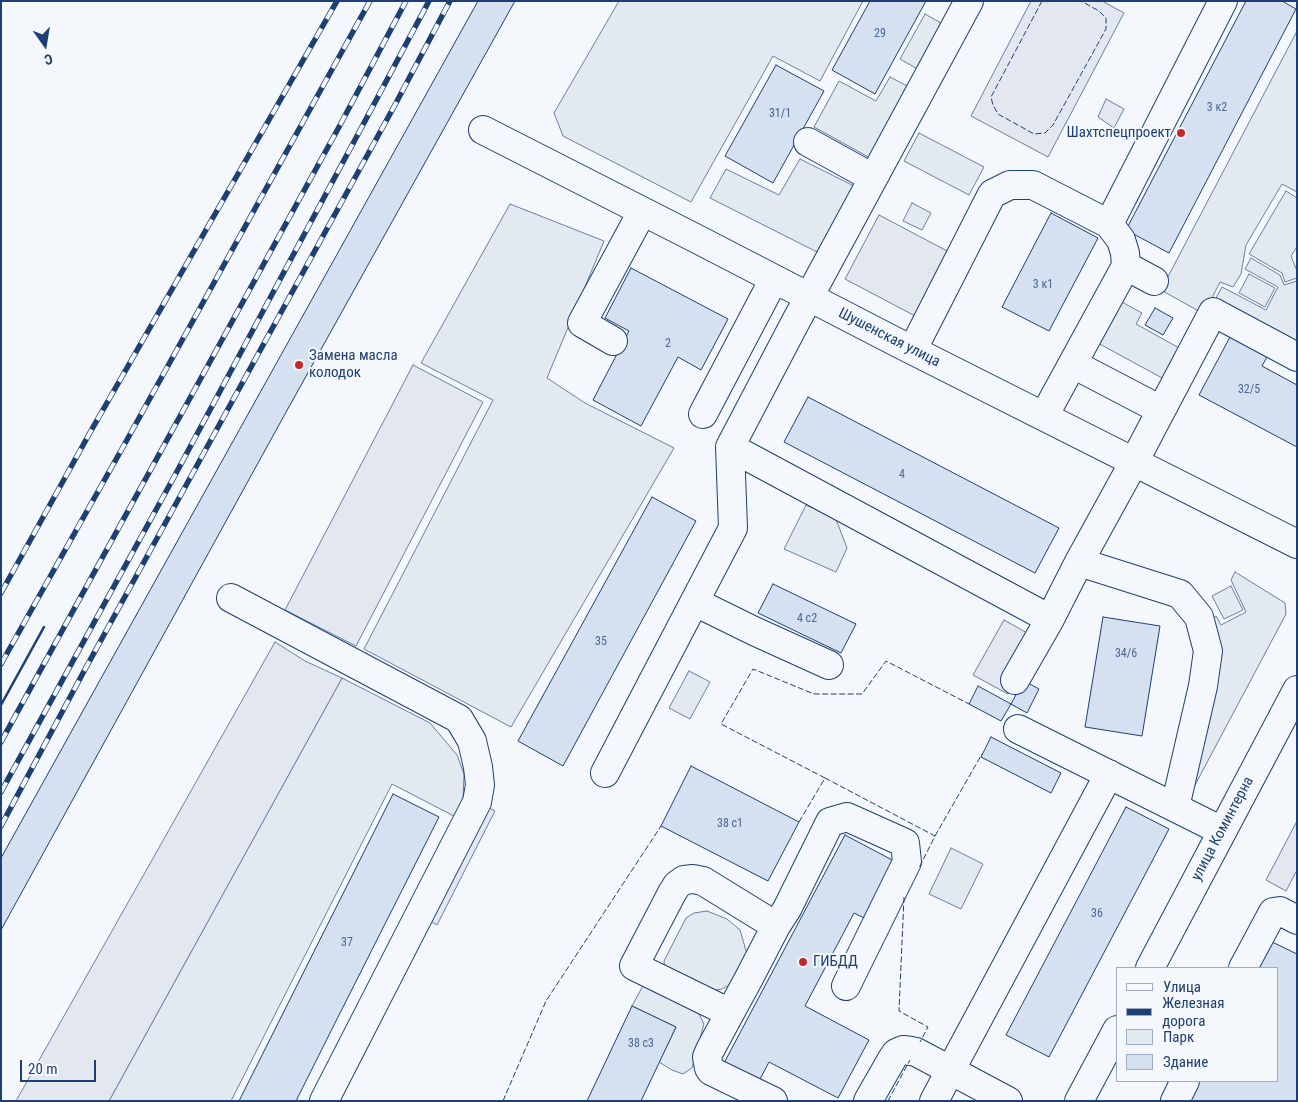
<!DOCTYPE html>
<html>
<head>
<meta charset="utf-8">
<style>
	body { margin:0 }
	#map { position:relative; width:1298px; height:1102px; overflow:hidden; background:#f4f7fb; font-family:"Roboto Condensed",sans-serif }
	canvas { display:block }
	.frame { position:absolute; inset:0; border:2px solid #1d3f73; pointer-events:none }
	.legend { position:absolute; left:1116px; top:967px; width:162px; height:115px; box-sizing:border-box; background:#f4f7fb; border:1px solid #9eadc5; margin:0; padding:6px 9px; list-style:none; font-size:15px; color:#1d3f73 }
	.legend li { display:flex; align-items:center; gap:10px; height:25px }
	.legend b { width:25px; border:1px solid #9eadc5 }
	.north { position:absolute; left:20px; top:20px; width:50px; height:50px; -webkit-text-stroke:4px #f4f7fb; paint-order:stroke; rotate:167deg; font-size:14px; font-weight:700; line-height:20px; text-align:center; color:#1d3f73 }
	.north::after { content:''; display:block; margin:auto; width:18px; height:22px; background:#1d3f73; clip-path:polygon(50% 0,100% 100%,50% 72%,0 100%) }
	.scale { position:absolute; left:20px; top:1060px; width:76px; height:22px; box-sizing:border-box; border:2px solid #1d3f73; border-top:0; padding-left:6px; font-size:15px; line-height:18px; white-space:nowrap; color:#1d3f73; -webkit-text-stroke:4px #f4f7fb; paint-order:stroke }
</style>
</head>
<body>
<div id="map">
<canvas width="1298" height="1102"></canvas>
<div class="frame"></div>
<ul class="legend">
<li><b style="height:6px;background:#f4f7fb"></b>Улица</li>
<li><b style="height:6px;background:#1d3f73"></b>Железная дорога</li>
<li><b style="height:14px;background:#e3e9f0"></b>Парк</li>
<li><b style="height:14px;background:#d5e0f0"></b>Здание</li>
</ul>
<div class="north">С</div>
<div class="scale">20 m</div>
</div>
<script>
const g = document.querySelector('canvas').getContext('2d');
g.lineJoin = 'round';
function fill(path, color) {
  g.fillStyle = color;
  g.fill(path, 'evenodd');
}
function toPath(rows) {
  const path = new Path2D();
  for (const r of rows) {
    path.moveTo(r[0], r[1]);
    for (let i = 2; i < r.length; i += 2) path.lineTo(r[i], r[i + 1]);
  }
  return path;
}
function strokePath(path, color, width, dash) {
  g.strokeStyle = color;
  g.lineWidth = width;
  g.lineCap = dash ? 'butt' : 'round';
  g.setLineDash(dash || []);
  g.stroke(path);
}
function drawText(font, color, halo, rows, align = 'center') {
  g.font = font + ' "Roboto Condensed",sans-serif';
  g.lineWidth = 4;
  g.setLineDash([]);
  g.textBaseline = 'middle';
  g.strokeStyle = halo;
  g.fillStyle = color;
  for (const [text, x, y, turn = 0] of rows) {
    g.save();
    g.translate(x, y);
    g.rotate((+turn || 0) * Math.PI / 180);
    g.textAlign = isNaN(turn) ? turn : align;
    if (halo) g.strokeText(text, 0, 0);
    g.fillText(text, 0, 0);
    g.restore();
  }
}
const green = toPath([
	[619,1,863,1,820,81,773,56,691,202,563,136,554,113,619,1],
	[925,14,948,27,923,72,900,59,925,14],
	[1297,31,1297,192,1282,184,1246,245,1241,274,1233,287,1220,282,1204,314,1161,290,1297,31],
	[890,77,911,88,872,159,814,127,839,81,876,101,890,77],
	[919,133,984,167,969,195,904,161,919,133],
	[800,159,854,186,817,252,710,198,726,169,779,195,800,159],
	[1286,191,1297,198,1297,247,1291,256,1297,271,1297,278,1285,282,1282,273,1249,254,1286,191],
	[912,203,931,213,922,230,903,221,912,203],
	[510,204,604,241,547,378,585,403,674,448,511,727,364,649,493,400,421,363,510,204],
	[1251,258,1280,275,1284,285,1297,281,1297,347,1212,305,1222,287,1266,310,1278,287,1245,269,1251,258],
	[1249,274,1275,288,1265,307,1239,293,1249,274],
	[1118,300,1142,313,1136,324,1181,349,1164,379,1096,342,1118,300],
	[806,505,836,519,847,548,836,572,784,549,806,505],
	[1235,572,1285,603,1286,614,1194,787,1186,783,1206,622,1216,616,1221,625,1246,612,1231,580,1235,572],
	[1231,586,1243,610,1224,619,1212,596,1231,586],
	[689,671,710,682,690,719,669,708,689,671],
	[342,678,430,723,457,755,464,774,463,799,454,816,392,784,231,1101,109,1101,342,678],
	[951,848,983,864,961,909,929,894,951,848],
	[707,911,727,919,740,930,747,954,731,984,722,989,711,991,665,970,664,961,686,918,694,913,707,911],
	[645,982,698,1012,704,1024,692,1068,683,1074,672,1070,659,1062,676,1027,632,1006,645,982]
]);
fill(green, '#e3e9f0');
strokePath(green, '#687fa3', 1);
const parking = toPath([
	[1031,1,1102,1,1124,13,1048,157,971,116,1031,1],
	[1106,99,1124,109,1114,128,1098,117,1106,99],
	[879,215,951,253,917,317,845,279,879,215],
	[413,365,483,402,356,646,285,610,413,365],
	[1004,620,1038,639,1008,694,973,675,1004,620],
	[275,642,305,661,342,678,109,1101,16,1101,275,642],
	[477,802,495,811,437,925,419,915,477,802],
	[1297,821,1297,870,1286,891,1266,880,1297,821]
]);
fill(parking, '#e3e8f0');
strokePath(parking, '#687fa3', 1);
const building = toPath([
	[478,1,515,1,285,414,1,930,1,858,478,1],
	[870,1,926,1,875,94,832,70,870,1],
	[1246,1,1282,1,1296,9,1169,253,1126,230,1246,1],
	[776,65,824,91,773,183,725,156,776,65],
	[1051,213,1098,238,1049,331,1002,307,1051,213],
	[631,268,728,319,701,370,678,357,641,426,593,400,629,331,605,318,631,268],
	[1155,308,1173,318,1163,335,1145,325,1155,308],
	[1230,337,1267,357,1262,366,1297,385,1297,447,1199,395,1230,337],
	[808,397,1059,528,1035,573,784,442,808,397],
	[652,497,696,521,563,766,518,741,652,497],
	[773,584,856,624,841,653,758,613,773,584],
	[1103,617,1160,626,1142,736,1085,727,1103,617],
	[1028,683,1039,689,1027,713,1011,704,1018,691,1022,693,1028,683],
	[978,686,1011,704,1001,721,969,704,978,686],
	[991,737,1061,773,1051,793,981,757,991,737],
	[691,766,799,822,768,881,661,826,691,766],
	[393,794,439,817,337,1019,296,1101,239,1101,393,794],
	[1126,807,1169,829,1049,1057,1006,1035,1126,807],
	[845,835,894,861,864,918,854,913,805,1006,869,1040,838,1098,769,1062,758,1083,723,1065,845,835],
	[1266,939,1297,954,1297,1101,1185,1101,1195,1081,1277,1081,1277,968,1251,968,1266,939],
	[632,1006,676,1027,641,1101,587,1101,632,1006]
]);
fill(building, '#d5e0f0');
strokePath(building, '#1d3f73', 1);
const minor = toPath([
	[483,130,699,240,902,345,1297,544],
	[808,142,873,178],
	[1126,266,1154,281],
	[613,341,582,323,642,212],
	[913,349,992,194,1010,185,1033,185,1109,224],
	[1073,364,1161,410],
	[703,414,774,279],
	[1044,416,1126,266,1125,253,1121,240,1109,224,1223,1],
	[730,447,1050,619,1015,680],
	[1079,562,1180,594,1199,617,1208,651,1203,686,1175,807],
	[231,598,459,719,472,741,478,767,480,785,477,802,324,1101],
	[695,602,754,631,829,665],
	[1050,619,1079,562,1134,462,1213,312,1297,357],
	[1018,729,1222,831],
	[605,773,733,528,730,447,796,321,969,1],
	[776,926,787,909,830,822,847,817,905,843,907,862,846,986],
	[1150,968,1297,690],
	[1243,968,1273,912,1280,911,1297,920],
	[730,1013,634,966,672,893,677,885,684,880,693,879,703,881,776,926,748,980,730,1013,710,1050,707,1057,709,1068,711,1071,773,1101],
	[868,1101,892,1059,896,1053,903,1050,911,1051,916,1052,1008,1101],
	[934,1101,1109,774],
	[1079,1101,1117,1030],
	[1175,1101,1185,1081]
]);
strokePath(minor, '#1d3f73', 30);
strokePath(minor, '#f4f7fb', 28);
const rail = toPath([
	[1,593,92,429,337,1],
	[1,664,123,447,370,1],
	[1,742,339,127,406,1],
	[1,792,174,477,357,136,429,1],
	[1,826,83,673,396,103,450,1]
]);
strokePath(rail, '#1d3f73', 5.5);
strokePath(rail, '#f4f7fb', 4, [11]);
strokePath(toPath([
	[1042,1,991,97,993,105,998,114,1034,134,1045,133,1053,125,1106,29,1106,18,1099,11,1081,1],
	[825,778,935,836,919,868],
	[799,822,825,778,721,724,753,669,814,694,862,694,886,661,969,704],
	[935,836,982,754],
	[904,897,899,1011,928,1027,920,1042],
	[503,1101,546,1001,661,826],
	[888,1101,910,1060]
]), '#1d3f73', 1, [6, 2.5]);
strokePath(toPath([
	[1,705,44,627]
]), '#1d3f73', 2.5);
for (const [x, y, r, color] of [
	[1181,133,5,"#c62828"],
	[299,365,5,"#c62828"],
	[803,962,5,"#c62828"]
]) {
  const dot = new Path2D();
  dot.arc(x, y, r, 0, 2 * Math.PI);
  g.fillStyle = color;
  g.fill(dot);
  strokePath(dot, '#f4f7fb', 2);
}
drawText('12px', '#4b6792', null, [
	["29",880,34],
	["3 к2",1217,108],
	["31/1",780,114],
	["3 к1",1043,285],
	["2",668,344],
	["32/5",1249,390],
	["4",902,475],
	["4 с2",807,619],
	["35",601,642],
	["34/6",1126,654],
	["38 с1",730,824],
	["36",1097,914],
	["37",347,943],
	["38 с3",641,1044]
]);
drawText('15px', '#1d3f73', '#f4f7fb', [
	["Шахтспецпроект",1171,133,"right"],
	["Замена масла",309,356],
	["колодок",309,373],
	["ГИБДД",813,962]
], 'left');
drawText('15px', '#1d3f73', '#f4f7fb', [
	["Шушенская улица",889,338,27],
	["улица Коминтерна",1223,829,-62]
]);
</script>
</body>
</html>
